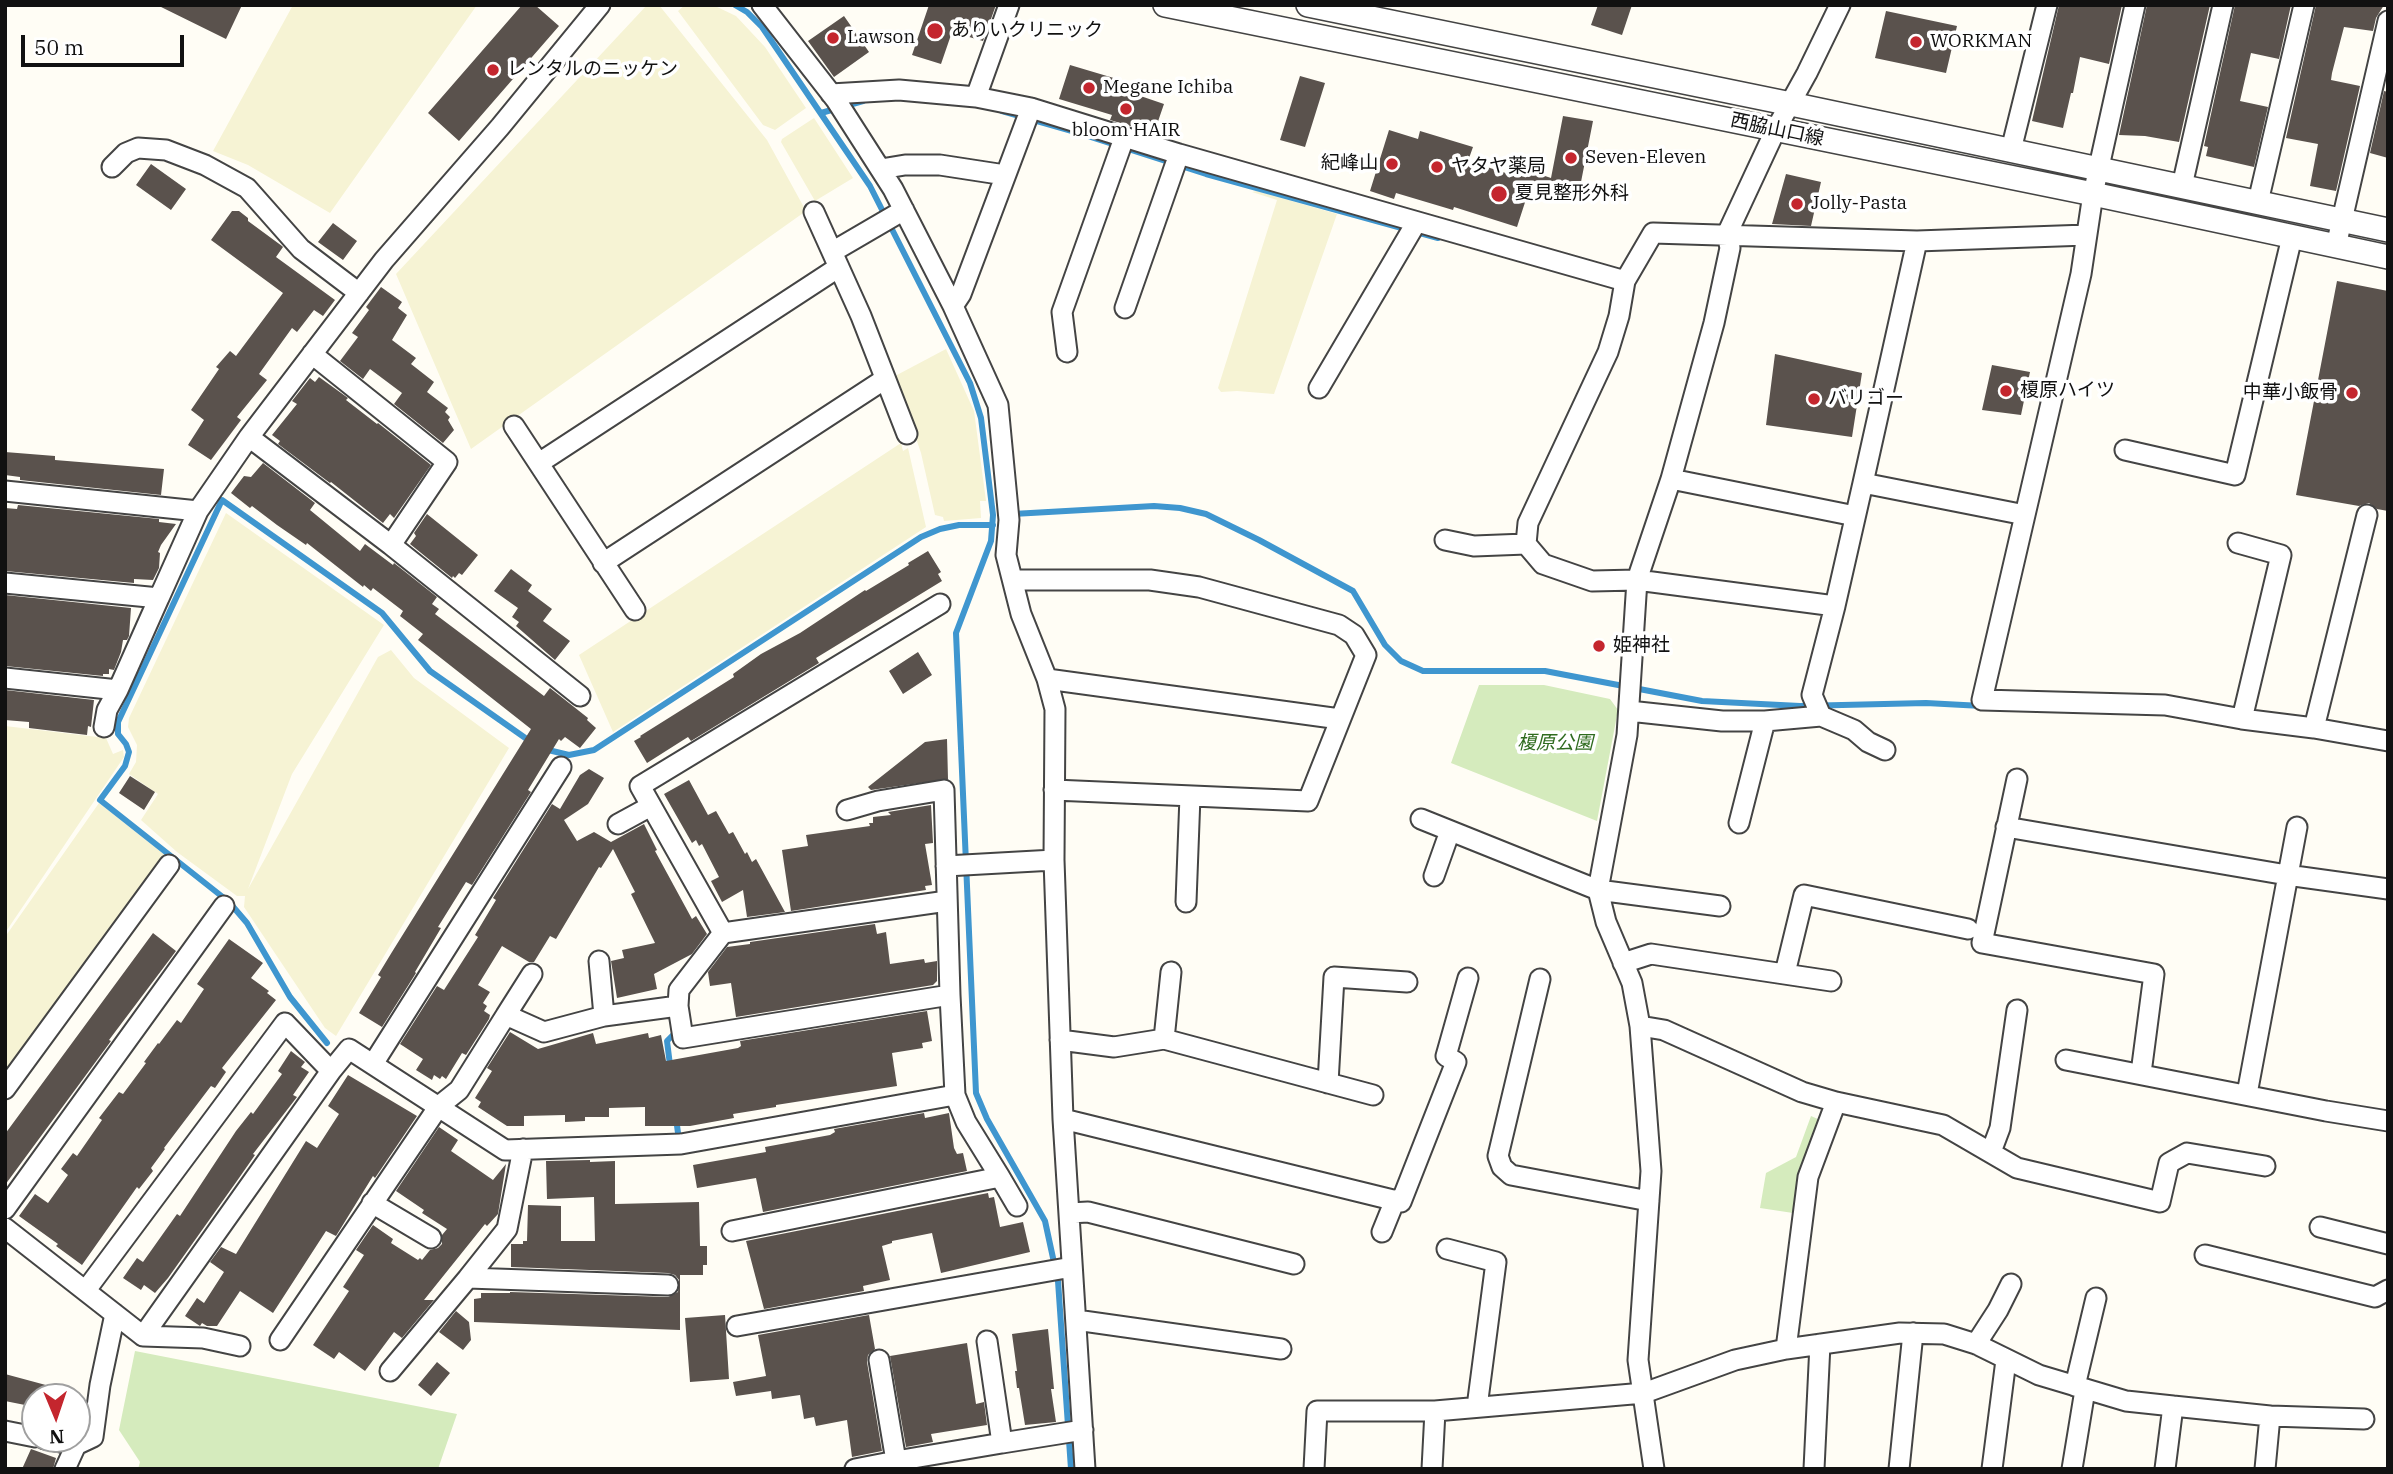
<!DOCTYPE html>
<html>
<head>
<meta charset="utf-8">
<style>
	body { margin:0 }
	#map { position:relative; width:2393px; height:1474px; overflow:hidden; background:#fffdf5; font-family:"IBM Plex Serif",serif }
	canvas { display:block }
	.frame { position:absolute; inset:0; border:7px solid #111; pointer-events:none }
	.north { position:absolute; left:21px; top:1383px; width:70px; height:70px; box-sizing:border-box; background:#fff; border:2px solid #a0a0a0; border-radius:50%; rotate:178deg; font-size:19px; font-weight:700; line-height:28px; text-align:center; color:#111 }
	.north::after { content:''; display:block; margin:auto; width:24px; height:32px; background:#c4262e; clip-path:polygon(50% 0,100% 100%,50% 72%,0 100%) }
	.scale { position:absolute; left:21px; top:35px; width:163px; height:32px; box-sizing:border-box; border:4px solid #111; border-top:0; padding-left:9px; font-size:21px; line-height:24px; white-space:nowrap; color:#111; -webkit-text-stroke:5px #fff; paint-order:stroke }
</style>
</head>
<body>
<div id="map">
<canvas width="2393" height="1474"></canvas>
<div class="frame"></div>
<div class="north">N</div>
<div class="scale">50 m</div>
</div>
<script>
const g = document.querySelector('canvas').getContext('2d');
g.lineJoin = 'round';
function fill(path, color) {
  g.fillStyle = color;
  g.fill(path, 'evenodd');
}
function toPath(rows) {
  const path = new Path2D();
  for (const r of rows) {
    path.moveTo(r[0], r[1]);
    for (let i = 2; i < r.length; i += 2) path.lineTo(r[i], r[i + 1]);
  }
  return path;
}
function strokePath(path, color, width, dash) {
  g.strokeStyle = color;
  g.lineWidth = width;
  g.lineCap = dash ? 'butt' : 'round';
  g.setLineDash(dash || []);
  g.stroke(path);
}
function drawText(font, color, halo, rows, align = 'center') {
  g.font = font + ' "IBM Plex Serif","Noto Sans JP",serif';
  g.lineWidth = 7;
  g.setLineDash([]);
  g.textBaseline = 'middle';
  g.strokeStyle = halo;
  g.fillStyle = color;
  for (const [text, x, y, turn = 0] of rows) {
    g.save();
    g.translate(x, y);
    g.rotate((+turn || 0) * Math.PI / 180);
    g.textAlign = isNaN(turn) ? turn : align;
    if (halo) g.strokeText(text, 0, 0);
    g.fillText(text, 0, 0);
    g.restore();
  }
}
fill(toPath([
	[293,5,477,5,330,213,248,165,213,151],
	[647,5,659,5,767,140,806,211,471,449,396,274],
	[685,5,713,5,736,16,765,47,806,108,775,130,763,125,678,11],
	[814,118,853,178,815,201,781,142,782,139],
	[1257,191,1337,214,1274,394,1237,391,1221,392,1218,388,1277,200,1252,192],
	[946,349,974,411,986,501,980,501,981,518,944,521,943,517,935,515,921,453,895,376],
	[901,443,903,451,908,448,926,527,613,732,579,655],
	[226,513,384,625,292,774,248,889,378,657,391,650,414,678,509,748,336,1036,325,1028,244,907,245,896,237,896,177,852,141,820,158,794,129,774,136,762,137,745,128,727,129,718],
	[5,726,106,738,113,754,123,750,124,757,5,933],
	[99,803,165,855,5,1073,5,937]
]), '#f6f3d4');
fill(toPath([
	[1479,685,1544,685,1610,699,1618,710,1597,821,1451,763],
	[1811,1116,1820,1120,1799,1178,1793,1213,1760,1208,1766,1173,1796,1157],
	[135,1351,457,1414,438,1469,138,1469,140,1462,119,1430]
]), '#d5ebbd');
strokePath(toPath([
	[735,5,747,12,762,27,870,186,970,383,981,418,993,515,991,541,956,633,976,1093,987,1119,1045,1221,1058,1281,1071,1469],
	[1002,111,1072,131,1206,174,1438,238],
	[821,113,863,101],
	[1013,514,1154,506,1180,508,1206,514,1259,540,1353,591,1385,645,1401,661,1423,671,1545,671,1702,701,1800,706,1926,703,1982,706],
	[544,749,569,755,594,750,921,537,940,529,959,525,993,525],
	[327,1043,290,997,247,923,229,902,100,800,125,766,129,752,126,744,118,734,118,722,222,500,382,613,430,671,531,742],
	[670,1065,667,1041,673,1035],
	[676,1118,678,1133]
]), '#3f96cf', 6);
fill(toPath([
	[157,5,242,5,226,39],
	[522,5,535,5,559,26,459,141,428,113],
	[929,5,996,5,983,41,952,32,941,64,912,55],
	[1598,5,1632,5,1622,35,1591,25],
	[2059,5,2122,5,2109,64,2080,57,2073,93,2071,93,2063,128,2032,121],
	[2147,5,2210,5,2179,142,2145,136,2119,135],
	[2235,5,2291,5,2279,59,2251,53,2240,101,2268,107,2254,167,2206,156,2208,147,2204,146],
	[2316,5,2384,5,2376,18,2373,31,2344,27,2332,73,2331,80,2360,86,2336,191,2310,186,2318,144,2286,138],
	[1886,11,1957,26,1946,73,1875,58],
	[844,16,869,52,834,77,808,41],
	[1070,65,1117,79,1114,87,1164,104,1154,133,1110,120,1112,115,1059,99],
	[1300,76,1325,83,1305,147,1280,140],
	[2384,91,2388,92,2388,158,2370,153],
	[1563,116,1593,121,1580,187,1589,190,1586,201,1529,190,1517,227,1454,207,1453,210,1396,193,1394,199,1370,191,1389,130,1418,139,1420,131,1473,147,1468,161,1512,175,1515,166,1551,178],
	[151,164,186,189,171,210,136,185],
	[1786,174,1821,182,1811,226,1772,224],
	[232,211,239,211,248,218,248,221,282,246,283,247,276,257,335,300,323,316,314,310,297,332,292,328,259,374,267,380,237,417,241,420,211,460,188,445,204,420,191,410,219,369,216,367,230,351,236,356,283,293,211,240],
	[333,223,357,241,343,260,318,242],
	[2337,281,2388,291,2388,511,2377,509,2369,503,2359,506,2296,495],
	[381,287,402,302,398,308,407,315,392,340,416,358,411,364,434,382,427,392,448,408,445,412,450,417,448,420,454,430,443,443,394,404,402,393,370,369,363,379,340,361,358,337,352,333,369,310,366,307],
	[1775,354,1862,373,1852,437,1766,425],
	[1992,365,2030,372,2021,415,1982,410],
	[319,377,348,398,346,400,377,424,378,423,431,465,394,518,390,514,383,523,331,482,330,483,278,444,280,441,272,435,297,404,292,401,310,378,315,382],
	[5,452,55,456,55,460,164,469,161,495,20,480,20,477,5,475],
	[263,463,315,503,310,510,360,551,365,544,393,565,394,563,437,597,432,604,439,609,435,614,544,696,550,688,588,718,587,720,596,728,580,748,565,737,561,741,559,739,528,790,531,792,472,885,466,882,438,927,441,928,415,972,416,973,382,1027,359,1013,381,977,378,975,392,952,531,729,418,640,423,634,400,616,403,611,373,588,371,591,364,585,363,587,307,543,306,545,277,525,252,506,250,508,231,493,244,476,251,477],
	[18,505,159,519,159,522,176,524,161,545,158,552,160,553,159,568,153,580,134,579,134,583,5,571,5,508,17,509],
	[427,514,478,555,462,575,459,573,455,578,453,576,452,578,410,544,416,536,414,533],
	[928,551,941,572,938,574,942,581,816,658,819,663,691,741,688,737,647,763,634,741,641,737,640,736,734,677,733,674,761,654,800,633,865,590,866,591,909,565,908,563],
	[511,569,532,585,528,591,552,609,543,621,570,641,555,660,516,626,519,622,512,617,518,608,494,591],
	[5,595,131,608,129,636,127,640,123,640,121,652,114,670,109,669,109,674,103,674,103,676,5,666],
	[918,652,932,675,903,694,889,671],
	[5,690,94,700,91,727,88,726,87,735,29,728,29,722,5,720],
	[947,739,948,779,871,790,868,787,925,742],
	[589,769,604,778,588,804,564,820,577,841,594,832,611,842,644,824,657,850,655,851,692,919,696,916,707,934,692,954,654,974,657,989,617,998,611,961,624,958,622,950,655,943,631,894,635,892,613,849,601,868,599,867,556,939,550,936,534,962,529,962,502,946,478,985,490,992,483,1003,487,1006,484,1011,490,1015,489,1019,466,1055,462,1053,446,1079,442,1076,440,1079,434,1075,432,1080,416,1070,423,1059,400,1044,437,986,444,990,478,937,475,935,496,900,493,898,552,804,560,809,580,775],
	[130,776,155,792,144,810,119,793],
	[689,780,708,815,716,811,729,834,733,832,745,854,747,852,752,862,756,859,785,912,747,917,743,890,722,902,711,881,719,877,702,844,699,846,696,840,692,843,664,794],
	[931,805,933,843,925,844,932,885,925,886,926,890,791,911,782,850,808,846,806,835,870,826,869,823,873,823,873,817,891,815,888,812],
	[875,924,877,934,886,932,890,964,924,959,925,963,937,961,937,981,933,985,736,1017,731,983,710,986,708,972,727,947,750,944,750,942],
	[153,933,176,951,109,1040,111,1041,5,1185,5,1134],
	[229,939,263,963,251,978,269,991,267,993,276,1000,222,1068,226,1072,215,1088,211,1086,164,1148,165,1149,151,1168,153,1171,139,1189,137,1187,82,1265,56,1246,58,1244,19,1216,35,1194,48,1203,68,1175,61,1169,73,1153,77,1156,102,1120,99,1118,119,1092,123,1094,146,1063,144,1062,158,1043,159,1044,177,1020,181,1023,204,989,197,984],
	[927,1011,932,1041,922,1043,923,1048,892,1053,897,1086,776,1105,776,1107,733,1114,734,1118,690,1126,645,1126,645,1107,609,1108,609,1117,585,1117,585,1121,565,1122,565,1115,524,1116,524,1126,507,1126,478,1107,481,1102,475,1098,492,1071,487,1068,510,1032,538,1049,593,1033,596,1044,648,1033,649,1038,661,1035,666,1061,738,1048,741,1046,740,1041],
	[291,1051,305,1062,301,1067,309,1072,293,1095,297,1097,253,1154,255,1155,239,1178,168,1278,155,1293,144,1285,141,1290,123,1278,137,1258,143,1262,177,1214,180,1216,236,1131,251,1112,253,1114,282,1074,278,1071],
	[348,1075,417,1116,375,1178,373,1176,336,1236,326,1231,273,1313,240,1291,217,1326,207,1326,202,1323,200,1326,185,1316,197,1298,204,1303,224,1272,210,1262,221,1247,236,1254,306,1141,317,1148,339,1114,328,1106],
	[924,1113,925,1118,949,1113,954,1148,957,1154,963,1153,967,1171,763,1212,756,1178,697,1188,693,1165,766,1152,765,1147,830,1135,835,1132,834,1129],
	[439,1127,458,1140,451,1151,493,1180,506,1164,498,1214,487,1226,485,1224,424,1300,434,1300,402,1338,394,1332,365,1371,339,1352,334,1359,313,1345,349,1291,343,1287,364,1255,356,1250,373,1225,393,1239,391,1243,418,1260,420,1258,422,1260,430,1250,438,1248,442,1244,442,1235,447,1229,422,1213,424,1210,396,1191],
	[590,1160,590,1162,615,1161,615,1204,699,1202,700,1246,707,1246,707,1265,703,1265,703,1275,680,1275,680,1330,474,1322,474,1299,481,1298,481,1293,510,1293,510,1292,668,1297,678,1292,679,1280,675,1275,668,1273,511,1267,511,1244,523,1244,523,1241,527,1241,528,1205,561,1206,561,1241,595,1241,594,1197,547,1199,546,1161],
	[988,1193,989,1198,994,1197,1000,1227,1023,1222,1030,1252,941,1273,932,1233,892,1241,892,1243,882,1246,890,1280,863,1286,864,1291,764,1309,746,1241],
	[456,1311,469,1322,471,1340,463,1350,439,1332],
	[725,1315,729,1379,690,1382,685,1318],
	[869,1315,875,1349,868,1355,867,1362,882,1451,852,1457,847,1420,816,1426,814,1417,804,1419,800,1395,772,1399,771,1391,736,1396,733,1382,766,1376,758,1335],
	[1048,1329,1054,1389,1051,1389,1056,1422,1025,1425,1019,1388,1017,1388,1015,1371,1017,1371,1012,1334],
	[967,1343,976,1404,984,1402,987,1425,931,1434,933,1442,906,1447,890,1356],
	[437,1362,450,1373,431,1396,418,1385],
	[5,1374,68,1391,67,1397,35,1397,35,1407,5,1401],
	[31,1449,56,1458,53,1469,22,1469]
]), '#5a524d');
const minor = toPath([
	[762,5,836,100,893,189,953,306,998,405,1009,520,1006,555,1021,614,1047,679,1055,709,1054,860,1063,1119,1085,1469],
	[2135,5,2093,194,2081,274,1982,700,2165,705,2242,719,2314,728,2388,741],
	[831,94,899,90,976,97,1031,108,1179,154,1625,281],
	[976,97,1009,5],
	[2011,150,2047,5],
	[112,167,126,153,138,148,166,150,205,165,247,188,301,249,359,293],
	[881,169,905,165,940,165,1005,175],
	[2182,186,2223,5],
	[2258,202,2304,5],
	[814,212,861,316,907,434],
	[1917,241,1863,483,2025,515],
	[2336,246,2388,21],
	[832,252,904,210],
	[953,306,961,294,1031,108],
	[1125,308,1179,154],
	[1067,352,1062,312,1124,138],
	[312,354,447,462,391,545,580,696],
	[1319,388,1416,223],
	[514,426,635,610],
	[249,437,384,260,500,127,600,5],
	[2125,450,2235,475,2292,237],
	[539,463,839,267],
	[1671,479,1855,516],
	[5,491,198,511,159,598],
	[198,511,249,437,391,545],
	[1445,540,1474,546,1526,544,1528,523,1608,352,1619,316,1625,281,1653,233,1917,241,2087,235],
	[2238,543,2281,555,2242,719],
	[1526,544,1543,564,1592,581,1637,580,1835,606,1863,483],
	[603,563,885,379],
	[1013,580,1150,580,1199,587,1339,625,1354,635,1366,655,1308,801,1054,790],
	[5,583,159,598,118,690,5,678],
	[940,604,640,786,723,933,947,901],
	[1047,679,1340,719],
	[1629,711,1722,721,1765,721,1821,716,1854,730,1868,742,1885,750],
	[1821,716,1812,695,1835,606],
	[104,727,107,710,118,690],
	[2314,728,2367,515],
	[2017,779,1982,943,2154,974,2141,1073],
	[847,810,878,801,944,790,950,995],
	[1421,819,1598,890,1720,906],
	[1739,823,1765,721],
	[618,824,651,806],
	[2006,827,2287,875,2388,889],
	[946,866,1054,860],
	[1434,876,1450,831],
	[1186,902,1190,796],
	[599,961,604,1016,678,1006,679,990,723,933],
	[1623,963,1651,954,1831,981],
	[1785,973,1804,895,1968,929],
	[1540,979,1498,1156,1502,1167,1511,1175,1649,1201],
	[678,1006,683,1038,950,995,955,1095],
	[506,1015,532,974],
	[1640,1026,1664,1030,1802,1092,1836,1102,1808,1177,1786,1349],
	[1164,1039,1171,972],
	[1060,1040,1114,1047,1164,1039,1373,1095],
	[2066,1060,2326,1111,2388,1121],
	[373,1064,561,767],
	[1328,1083,1334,977,1407,982],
	[5,1089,169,865],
	[2247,1094,2297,827],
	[1836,1102,1943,1125,2017,1168,2160,1202,2169,1163,2187,1153,2265,1166],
	[1063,1119,1401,1202,1456,1062,1446,1056,1468,978],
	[1991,1152,2000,1128,2017,1010],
	[1000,1177,1017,1206],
	[372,1203,431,1238],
	[5,1209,224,906],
	[1070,1213,1088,1212,1294,1264],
	[2320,1227,2388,1244],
	[5,1228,143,1336,203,1338,240,1346],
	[1382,1232,1395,1200],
	[1447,1249,1496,1262,1477,1407],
	[2205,1255,2375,1297,2388,1290],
	[468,1278,507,1229,523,1149],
	[86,1290,285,1023,331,1071],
	[1076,1320,1281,1349],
	[737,1326,1072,1267],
	[143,1336,331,1071,349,1049,505,1150,681,1144,955,1095,966,1122,1000,1177,732,1231],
	[280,1340,439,1106,459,1090,506,1015,544,1032,604,1016],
	[1976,1344,1998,1310,2011,1284],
	[390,1371,468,1278,668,1285],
	[2075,1386,2096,1298],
	[2270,1416,2364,1419],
	[5,1431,35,1437],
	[45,1439,76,1445,65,1469],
	[1002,1443,1083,1430],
	[76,1445,93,1437,100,1385,115,1314],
	[896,1461,1002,1443,987,1341],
	[855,1469,896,1461,879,1360],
	[1314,1469,1317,1411,1435,1411,1644,1393,1735,1360,1786,1349,1900,1333,1944,1334,1976,1344,2039,1375,2126,1401,2173,1406],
	[1432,1469,1435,1411],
	[1654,1469,1638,1360,1651,1171,1640,1026,1632,983,1606,922,1598,890,1627,735,1637,580,1671,479,1714,323,1730,248,1727,234,1776,129,1807,73,1840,5],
	[1814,1469,1820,1344],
	[1899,1469,1913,1333],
	[1992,1469,2006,1360],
	[2072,1469,2085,1390],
	[2165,1469,2173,1406,2270,1416,2265,1469]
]);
const tertiary = toPath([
	[1165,5,2093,194,2388,257],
	[1308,5,1791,104,2388,230]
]);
strokePath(minor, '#444', 23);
strokePath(tertiary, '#444', 26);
strokePath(minor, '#fff', 19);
strokePath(tertiary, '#fff', 23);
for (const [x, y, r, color] of [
	[935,31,9,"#c4262e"],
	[833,38,7,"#c4262e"],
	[1916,42,7,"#c4262e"],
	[493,70,7,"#c4262e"],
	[1089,88,7,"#c4262e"],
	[1126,109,7,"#c4262e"],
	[1571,158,7,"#c4262e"],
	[1392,164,7,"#c4262e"],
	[1437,167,7,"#c4262e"],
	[1499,194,9,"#c4262e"],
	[1797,204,7,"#c4262e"],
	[2006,391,7,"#c4262e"],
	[2352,393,7,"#c4262e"],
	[1814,399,7,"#c4262e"],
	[1599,646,7,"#c4262e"]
]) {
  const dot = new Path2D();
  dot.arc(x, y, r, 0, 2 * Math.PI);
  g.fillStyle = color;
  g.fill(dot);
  strokePath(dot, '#fff', 2.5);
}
drawText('19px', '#111', '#fff', [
	["ありいクリニック",951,31],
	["Lawson",847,38],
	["WORKMAN",1930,42],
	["レンタルのニッケン",507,70],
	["Megane Ichiba",1103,88],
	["bloom HAIR",1126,131,"center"],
	["Seven-Eleven",1585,158],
	["紀峰山",1378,164,"right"],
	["ヤタヤ薬局",1451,167],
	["夏見整形外科",1515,194],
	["Jolly-Pasta",1811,204],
	["榎原ハイツ",2020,391],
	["中華小飯骨",2338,393,"right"],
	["バリゴー",1828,399],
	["姫神社",1613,646]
], 'left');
drawText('19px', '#111', '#fff', [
	["西脇山口線",1777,130,12]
]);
drawText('italic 19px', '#2f6b1f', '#fff', [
	["榎原公園",1555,744]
]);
</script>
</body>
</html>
